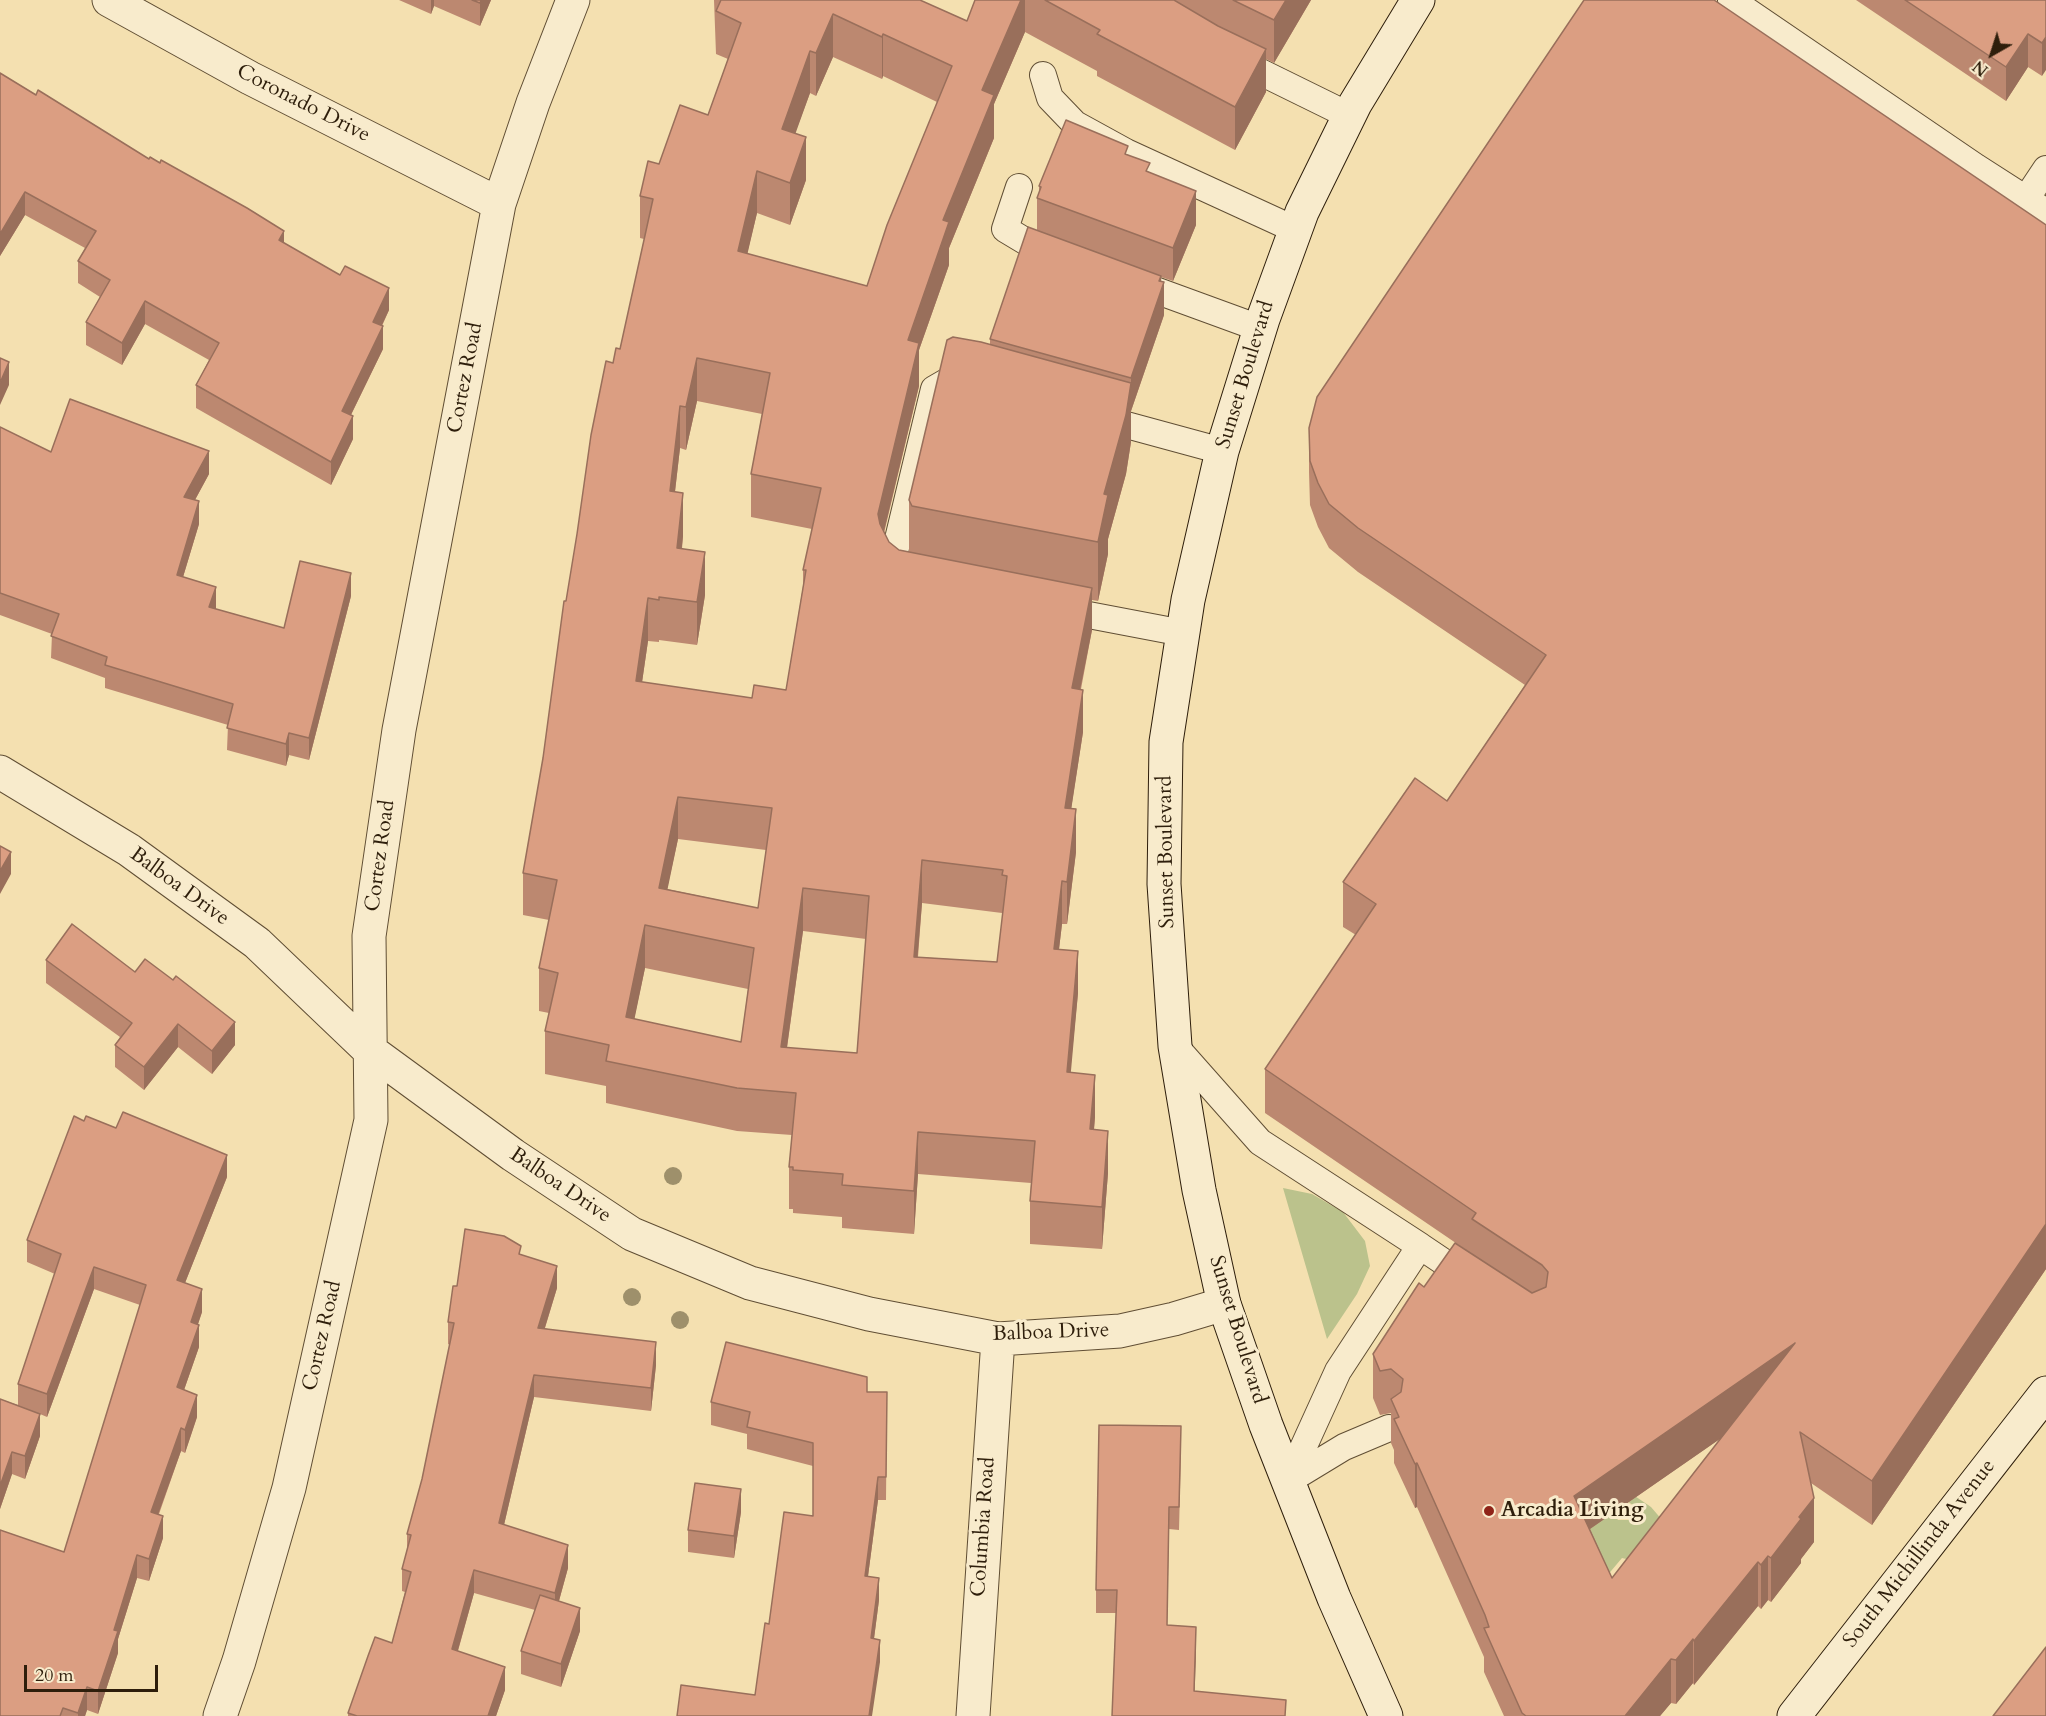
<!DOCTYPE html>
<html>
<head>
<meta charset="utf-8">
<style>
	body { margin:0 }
	#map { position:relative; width:2046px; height:1716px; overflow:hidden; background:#f4e0b0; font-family:Cardo,serif }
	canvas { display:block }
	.north { position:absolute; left:1962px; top:24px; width:60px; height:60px; -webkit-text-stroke:4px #f8ebcc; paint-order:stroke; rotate:219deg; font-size:16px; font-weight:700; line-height:24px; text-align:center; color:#2e1e0b }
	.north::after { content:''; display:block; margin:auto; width:21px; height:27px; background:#2e1e0b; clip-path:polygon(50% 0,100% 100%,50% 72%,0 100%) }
	.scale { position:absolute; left:24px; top:1665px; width:134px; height:27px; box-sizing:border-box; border:3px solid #2e1e0b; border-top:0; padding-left:8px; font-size:18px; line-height:21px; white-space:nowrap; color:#2e1e0b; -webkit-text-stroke:4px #f8ebcc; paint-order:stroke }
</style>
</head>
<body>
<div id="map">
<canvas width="2046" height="1716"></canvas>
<div class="north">N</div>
<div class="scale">20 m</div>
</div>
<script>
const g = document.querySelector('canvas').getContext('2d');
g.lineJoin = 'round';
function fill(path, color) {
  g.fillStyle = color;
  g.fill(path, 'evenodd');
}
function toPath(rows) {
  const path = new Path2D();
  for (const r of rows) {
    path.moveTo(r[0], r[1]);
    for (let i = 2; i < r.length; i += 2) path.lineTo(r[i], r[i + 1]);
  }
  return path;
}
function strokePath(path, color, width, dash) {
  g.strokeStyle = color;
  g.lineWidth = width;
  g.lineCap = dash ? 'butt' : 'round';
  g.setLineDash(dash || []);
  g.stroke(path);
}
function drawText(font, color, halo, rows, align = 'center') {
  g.font = font + ' Cardo,serif';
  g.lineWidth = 6;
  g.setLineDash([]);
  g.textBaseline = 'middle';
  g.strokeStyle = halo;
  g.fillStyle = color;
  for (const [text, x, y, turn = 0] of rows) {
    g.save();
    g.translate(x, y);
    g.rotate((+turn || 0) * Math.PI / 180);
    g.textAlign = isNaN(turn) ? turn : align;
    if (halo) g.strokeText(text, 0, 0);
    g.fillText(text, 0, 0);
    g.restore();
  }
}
fill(toPath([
	[1283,1188,1312,1194,1343,1212,1365,1241,1370,1266,1357,1294,1327,1339],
	[1519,1396,1626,1490,1651,1507,1663,1521,1643,1563,1622,1558,1606,1577],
	[1627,1501,1641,1511,1643,1521,1635,1525,1629,1520,1618,1520,1613,1513,1602,1520]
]), '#bbc28c');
const service = toPath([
	[1731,0,1976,167,2046,212],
	[1234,59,1350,116],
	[1043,75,1050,98,1075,124,1126,152,1296,230],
	[1019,187,1005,229,1035,247,1053,253],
	[2026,199,2046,169],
	[1133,282,1259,328],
	[1097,417,1222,451],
	[904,578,893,560,934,389,953,378,967,382],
	[1057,609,1183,633],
	[1175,1046,1260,1142,1420,1246,1338,1371,1288,1481],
	[1420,1246,1472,1281],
	[1288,1481,1344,1447,1389,1428]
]);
const minor = toPath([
	[109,0,250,78,499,204],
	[0,772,129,850,257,943,368,1049,513,1155,632,1234,750,1283,869,1314,998,1339,1120,1331,1174,1319,1224,1304],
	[220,1716,239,1661,289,1488,371,1120,369,936,399,730,499,204,533,103,573,0],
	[973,1716,998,1339]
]);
const secondary = toPath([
	[1386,1716,1334,1598,1266,1425,1224,1304,1199,1190,1175,1046,1164,884,1166,742,1188,600,1222,451,1263,319,1302,212,1355,104,1418,0],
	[1794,1716,2046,1393]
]);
strokePath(service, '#604e34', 28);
strokePath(minor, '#604e34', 35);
strokePath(secondary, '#2e1e0b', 35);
strokePath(service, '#f8ebcc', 26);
strokePath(minor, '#f8ebcc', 33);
strokePath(secondary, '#f8ebcc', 33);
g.fillStyle = '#9e906b';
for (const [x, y] of [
	[673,1176],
	[632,1297],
	[680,1320]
]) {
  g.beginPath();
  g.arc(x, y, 9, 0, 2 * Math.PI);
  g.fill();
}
fill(toPath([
	[399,0,491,0,480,26,434,6,431,14],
	[714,0,920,0,967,21,975,0,1311,0,1274,63,1266,59,1266,92,1235,150,1097,76,1097,71,1025,32,994,104,994,138,949,248,949,265,919,350,919,386,884,533,889,542,899,550,909,552,909,500,990,345,990,339,1037,231,1037,198,1039,194,1039,186,1128,155,1150,173,1196,225,1173,281,1161,277,1164,315,1131,411,1131,442,1126,474,1108,539,1108,554,1098,601,1092,600,1092,630,1081,689,1083,732,1071,809,1076,852,1067,924,1062,924,1059,949,1078,993,1070,1073,1095,1117,1094,1130,1108,1173,1102,1249,1030,1244,1030,1201,1031,1183,918,1174,914,1234,842,1228,842,1217,793,1213,793,1209,789,1209,789,1167,792,1135,737,1131,606,1103,606,1086,545,1074,545,1031,549,1013,539,1011,539,968,549,920,523,915,523,873,543,758,566,601,613,363,620,349,644,239,640,238,640,196,659,164,708,115,728,59,716,54],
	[833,57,882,79,883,76,937,102,867,286,747,254,757,213,790,225,806,180,795,133,810,93,816,96],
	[697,401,762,414,751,474,751,517,812,529,803,570,803,586,786,690,752,698,642,682,648,641,659,642,659,640,697,645,705,595,682,549,683,536,675,492,680,448,686,450],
	[678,839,766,850,758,908,667,889],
	[922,903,1002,913,1002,918,1003,918,997,962,918,957],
	[803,931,866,939,857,1053,787,1048],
	[645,968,748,989,741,1042,634,1019],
	[1856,0,2046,0,2042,76,2028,67,2006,101],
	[0,73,284,243,389,310,382,326,383,349,351,415,353,439,331,485,196,408,196,385,209,360,145,324,122,365,86,345,86,322,100,297,78,283,78,261,85,248,25,215,0,256],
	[2046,225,2046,1269,1872,1525,1811,1483,1814,1542,1801,1559,1801,1563,1771,1602,1768,1600,1761,1609,1758,1606,1694,1685,1693,1683,1676,1704,1671,1703,1660,1716,1504,1716,1484,1672,1484,1657,1417,1507,1415,1508,1394,1463,1394,1450,1391,1443,1391,1413,1380,1415,1373,1398,1373,1354,1424,1287,1472,1254,1265,1113,1265,1069,1356,935,1343,927,1343,882,1447,801,1525,685,1358,572,1329,548,1318,527,1310,505,1309,472,1309,428],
	[1721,1438,1612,1578,1590,1529],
	[0,427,51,452,209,474,195,500,199,524,183,577,216,609,284,628,351,596,309,760,289,755,286,766,227,750,228,725,105,688,105,678,51,658,52,634,0,615],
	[46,960,135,972,235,1045,212,1074,178,1047,144,1090,115,1067,115,1045,120,1037,46,983],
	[227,1177,185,1283,202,1312,198,1324,199,1347,184,1390,197,1417,185,1453,181,1451,159,1514,163,1538,149,1581,137,1578,118,1639,118,1653,98,1714,87,1710,85,1716,0,1716,0,1530,64,1552,140,1305,94,1289,47,1417,40,1414,40,1436,25,1479,12,1474,0,1509,0,1399,18,1405,18,1384,55,1274,27,1262,27,1240],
	[521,1255,557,1288,545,1328,656,1365,651,1411,534,1397,504,1525,568,1568,559,1601,580,1631,561,1687,521,1674,521,1651,535,1610,474,1593,458,1651,505,1690,496,1716,348,1716,348,1713,392,1643,405,1592,402,1591,402,1569,407,1550,407,1534,422,1479,450,1345,448,1344,448,1322,457,1286],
	[867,1392,887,1392,886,1500,878,1500,868,1576,879,1600,874,1639,880,1662,755,1695,813,1516,813,1466,747,1449,747,1434,711,1425,711,1402],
	[1181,1449,1179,1530,1169,1529,1167,1625,1196,1649,1194,1691,1286,1716,1112,1716,1116,1613,1096,1613,1096,1590],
	[741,1512,734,1558,688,1552,688,1530]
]), '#bc8870');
fill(toPath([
	[431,0,434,0,434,6,431,14],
	[481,0,491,0,480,26,480,3],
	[1021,0,1025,0,1025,32,994,104,994,138,949,248,949,265,919,350,919,386,878,556,878,514,908,340,982,90],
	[1286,0,1311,0,1274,63,1274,20],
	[833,14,833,57,816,96,816,53],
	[883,34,883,76,882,79,882,37],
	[2028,34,2028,67,2006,101,2006,67],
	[2046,37,2046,70,2042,76,2042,43],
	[1266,49,1266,92,1235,150,1235,107],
	[810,51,810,93,782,171,782,129],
	[806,137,806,180,790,225,790,183],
	[757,171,757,213,738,294,738,251],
	[1196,191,1196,225,1173,281,1173,248],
	[25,192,25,215,0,256,0,234],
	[284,231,284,254,279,240],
	[1161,276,1161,291,1164,282,1164,315,1131,411,1131,378],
	[389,288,389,310,373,344,373,322],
	[145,301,145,324,122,365,122,343],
	[383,326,383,349,342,433,342,411],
	[697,358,697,401,686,450,686,407],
	[9,362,9,385,0,405,0,383],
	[1131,383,1131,442,1126,474,1108,539,1108,554,1098,601,1098,542,1104,494],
	[680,406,680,448,670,534,670,491],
	[353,416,353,439,331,485,331,462],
	[209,451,209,474,184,520,184,497],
	[683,493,683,536,677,591,677,548],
	[199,501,199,524,177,597,177,575],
	[705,552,705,595,697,645,697,602],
	[351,573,351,596,309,760,309,738],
	[216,587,216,609,209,607],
	[1092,588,1092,630,1072,730,1072,688],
	[648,598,648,641,636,724,636,681],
	[1083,690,1083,732,1065,850,1065,808],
	[289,733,289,755,286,766,286,744],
	[678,797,678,839,659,930,659,888],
	[1076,809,1076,852,1067,924,1067,882],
	[11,852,11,874,0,894,0,871],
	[922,860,922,903,914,999,914,957],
	[1062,881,1062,924,1054,991,1054,949],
	[803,888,803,931,781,1090,781,1047],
	[645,925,645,968,626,1060,626,1017],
	[1078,951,1078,993,1067,1115,1067,1072],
	[235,1022,235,1045,212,1074,212,1051],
	[178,1024,178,1047,144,1090,144,1067],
	[1095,1075,1095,1117,1090,1172,1090,1129],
	[1108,1131,1108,1173,1102,1249,1102,1207],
	[918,1132,918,1174,914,1234,914,1191],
	[227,1155,227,1177,177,1303,177,1280],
	[2046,1224,2046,1269,1872,1525,1872,1481],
	[557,1266,557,1288,538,1350,538,1328],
	[94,1267,94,1289,47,1417,47,1394],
	[202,1289,202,1312,191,1345,191,1322],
	[199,1325,199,1347,177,1410,177,1387],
	[656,1342,656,1365,651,1411,651,1388],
	[1795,1343,1795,1387,1574,1540,1574,1496],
	[534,1375,534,1397,499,1546,499,1523],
	[197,1395,197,1417,185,1453,185,1430],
	[40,1414,40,1436,25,1479,25,1456],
	[181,1428,181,1451,151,1534,151,1512],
	[12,1452,12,1474,0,1509,0,1486],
	[1417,1463,1417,1507,1415,1508,1415,1464],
	[878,1477,878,1500,865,1599,865,1576],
	[741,1489,741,1512,734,1558,734,1536],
	[1814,1498,1814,1542,1801,1559,1801,1563,1771,1602,1771,1558,1799,1517],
	[163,1516,163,1538,149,1581,149,1559],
	[568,1545,568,1568,555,1615,555,1593],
	[137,1555,137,1578,118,1639,118,1653,98,1714,98,1691,114,1630],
	[1768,1556,1768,1600,1761,1609,1761,1565],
	[1758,1562,1758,1606,1694,1685,1694,1641],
	[474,1570,474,1593,452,1671,452,1649],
	[879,1578,879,1600,871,1661,871,1638],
	[580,1608,580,1631,561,1687,561,1664],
	[1196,1627,1196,1649,1194,1714,1194,1691],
	[1693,1639,1693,1683,1676,1704,1676,1660],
	[880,1640,880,1662,872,1716,869,1716],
	[1671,1659,1671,1703,1660,1716,1625,1716],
	[505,1667,505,1690,496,1716,488,1716],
	[87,1687,87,1710,85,1716,78,1716,78,1713]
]), '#996f5b');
const building = toPath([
	[472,0,481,0,480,3,472,0],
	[721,0,920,0,967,21,975,0,1021,0,982,90,994,95,943,220,949,222,908,340,919,343,878,514,880,524,889,542,899,550,1092,588,1072,688,1083,690,1065,808,1076,809,1067,882,1062,881,1054,949,1078,951,1067,1072,1095,1075,1090,1129,1108,1131,1102,1207,1030,1201,1035,1141,918,1132,914,1191,842,1185,843,1174,793,1170,793,1167,789,1167,796,1093,737,1088,606,1061,609,1045,545,1031,558,973,539,968,557,880,523,873,543,758,564,601,566,601,577,534,591,435,606,361,613,363,616,348,620,349,653,199,640,196,648,161,659,164,680,105,708,115,741,23,716,11,721,0],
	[833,14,882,37,883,34,952,66,887,225,867,286,738,251,757,171,790,183,806,137,782,129,810,51,816,53,833,14],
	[697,358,770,373,751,474,821,488,803,570,806,570,786,690,754,685,752,698,636,681,648,598,659,600,659,597,697,602,705,552,677,548,683,493,670,491,680,406,686,407,697,358],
	[678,797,772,808,758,908,659,888,678,797],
	[922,860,1003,870,1002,875,1007,876,997,962,914,957,922,860],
	[803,888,869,896,857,1053,781,1047,803,888],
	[645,925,754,948,741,1042,626,1017,645,925],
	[1045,0,1174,0,1218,26,1266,49,1235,107,1097,34,1100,30,1045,0],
	[1233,0,1286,0,1274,20,1233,0],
	[1584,0,1714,0,2046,225,2046,1224,1872,1481,1800,1432,1814,1498,1799,1517,1801,1519,1771,1558,1768,1556,1761,1565,1758,1562,1694,1641,1693,1639,1676,1660,1671,1659,1625,1716,1526,1716,1522,1713,1484,1628,1489,1627,1485,1615,1417,1463,1415,1464,1394,1419,1399,1417,1391,1399,1401,1392,1403,1379,1391,1369,1380,1371,1373,1354,1419,1283,1424,1287,1455,1243,1532,1293,1546,1287,1548,1272,1542,1265,1472,1219,1476,1213,1265,1069,1376,904,1343,882,1415,778,1447,801,1546,655,1358,528,1329,504,1318,483,1310,461,1309,428,1317,397,1584,0],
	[1795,1343,1612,1578,1574,1496,1795,1343],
	[1905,0,2046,0,2046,37,2042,43,2028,34,2006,67,1905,0],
	[0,73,36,95,38,90,149,159,150,157,160,163,161,160,247,208,284,231,279,240,340,275,345,266,389,288,373,322,383,326,342,411,353,416,331,462,196,385,219,343,145,301,122,343,86,322,110,280,78,261,96,231,25,192,0,234,0,73],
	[1066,120,1128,146,1125,154,1150,163,1146,171,1196,191,1173,248,1037,198,1041,187,1039,186,1066,120],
	[1028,227,1161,276,1159,281,1164,282,1131,378,990,339,1028,227],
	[953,337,981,342,1131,383,1126,415,1104,494,1108,495,1098,542,912,506,909,500,947,340,953,337],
	[0,358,9,362,0,383,0,358],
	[70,399,209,451,184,497,199,501,177,575,216,587,209,607,284,628,300,561,351,573,309,738,289,733,286,744,227,728,233,704,105,665,107,657,51,636,59,614,0,593,0,427,51,452,70,399],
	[0,846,11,852,0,871,0,846],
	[72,924,135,972,145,959,173,980,176,976,235,1022,212,1051,178,1024,144,1067,115,1045,132,1023,46,960,72,924],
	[123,1112,227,1155,177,1280,202,1289,191,1322,199,1325,177,1387,197,1395,185,1430,181,1428,151,1512,163,1516,149,1559,137,1555,114,1630,118,1631,98,1691,87,1687,78,1713,63,1708,60,1716,0,1716,0,1530,64,1552,146,1285,94,1267,47,1394,18,1384,61,1254,27,1240,74,1116,84,1121,86,1116,116,1128,123,1112],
	[465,1229,504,1236,521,1246,519,1254,557,1266,538,1328,656,1342,651,1388,534,1375,499,1523,568,1545,555,1593,474,1570,452,1649,505,1667,488,1716,357,1716,348,1713,368,1656,375,1637,392,1643,411,1572,402,1569,411,1535,407,1534,422,1479,454,1323,448,1322,453,1286,457,1286,465,1229],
	[726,1342,867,1377,867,1392,887,1392,886,1477,878,1477,865,1576,879,1578,871,1638,880,1640,869,1716,677,1716,681,1685,755,1695,765,1623,769,1624,784,1512,813,1516,813,1443,747,1427,750,1412,711,1402,726,1342],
	[0,1399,40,1414,25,1456,12,1452,0,1486,0,1399],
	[1099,1425,1181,1426,1179,1507,1169,1507,1167,1625,1196,1627,1194,1691,1286,1700,1285,1716,1112,1716,1117,1590,1096,1590,1099,1425],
	[695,1483,741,1489,734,1536,688,1530,695,1483],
	[540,1595,580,1608,561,1664,521,1651,540,1595],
	[2046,1647,2046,1716,1993,1716,2046,1647]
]);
fill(building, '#db9e82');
strokePath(building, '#996f5b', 1.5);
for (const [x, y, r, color] of [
	[1489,1511,6,"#8f2418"]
]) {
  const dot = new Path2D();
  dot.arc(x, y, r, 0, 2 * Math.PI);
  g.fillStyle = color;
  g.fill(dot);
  strokePath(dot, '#f8ebcc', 2);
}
drawText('21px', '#2e1e0b', '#f8ebcc', [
	["Coronado Drive",303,104,27],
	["Sunset Boulevard",1246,375,-73],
	["Cortez Road",466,378,-79],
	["Sunset Boulevard",1167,852,-91],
	["Cortez Road",381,856,-82],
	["Balboa Drive",179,887,36],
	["Balboa Drive",560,1186,34],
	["Sunset Boulevard",1237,1330,73],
	["Balboa Drive",1051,1333,-2],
	["Cortez Road",323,1336,-77],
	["Columbia Road",984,1527,-86],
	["South Michillinda Avenue",1920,1554,-52]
]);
drawText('bold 21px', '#2e1e0b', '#f8ebcc', [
	["Arcadia Living",1501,1511]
], 'left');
</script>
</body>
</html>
